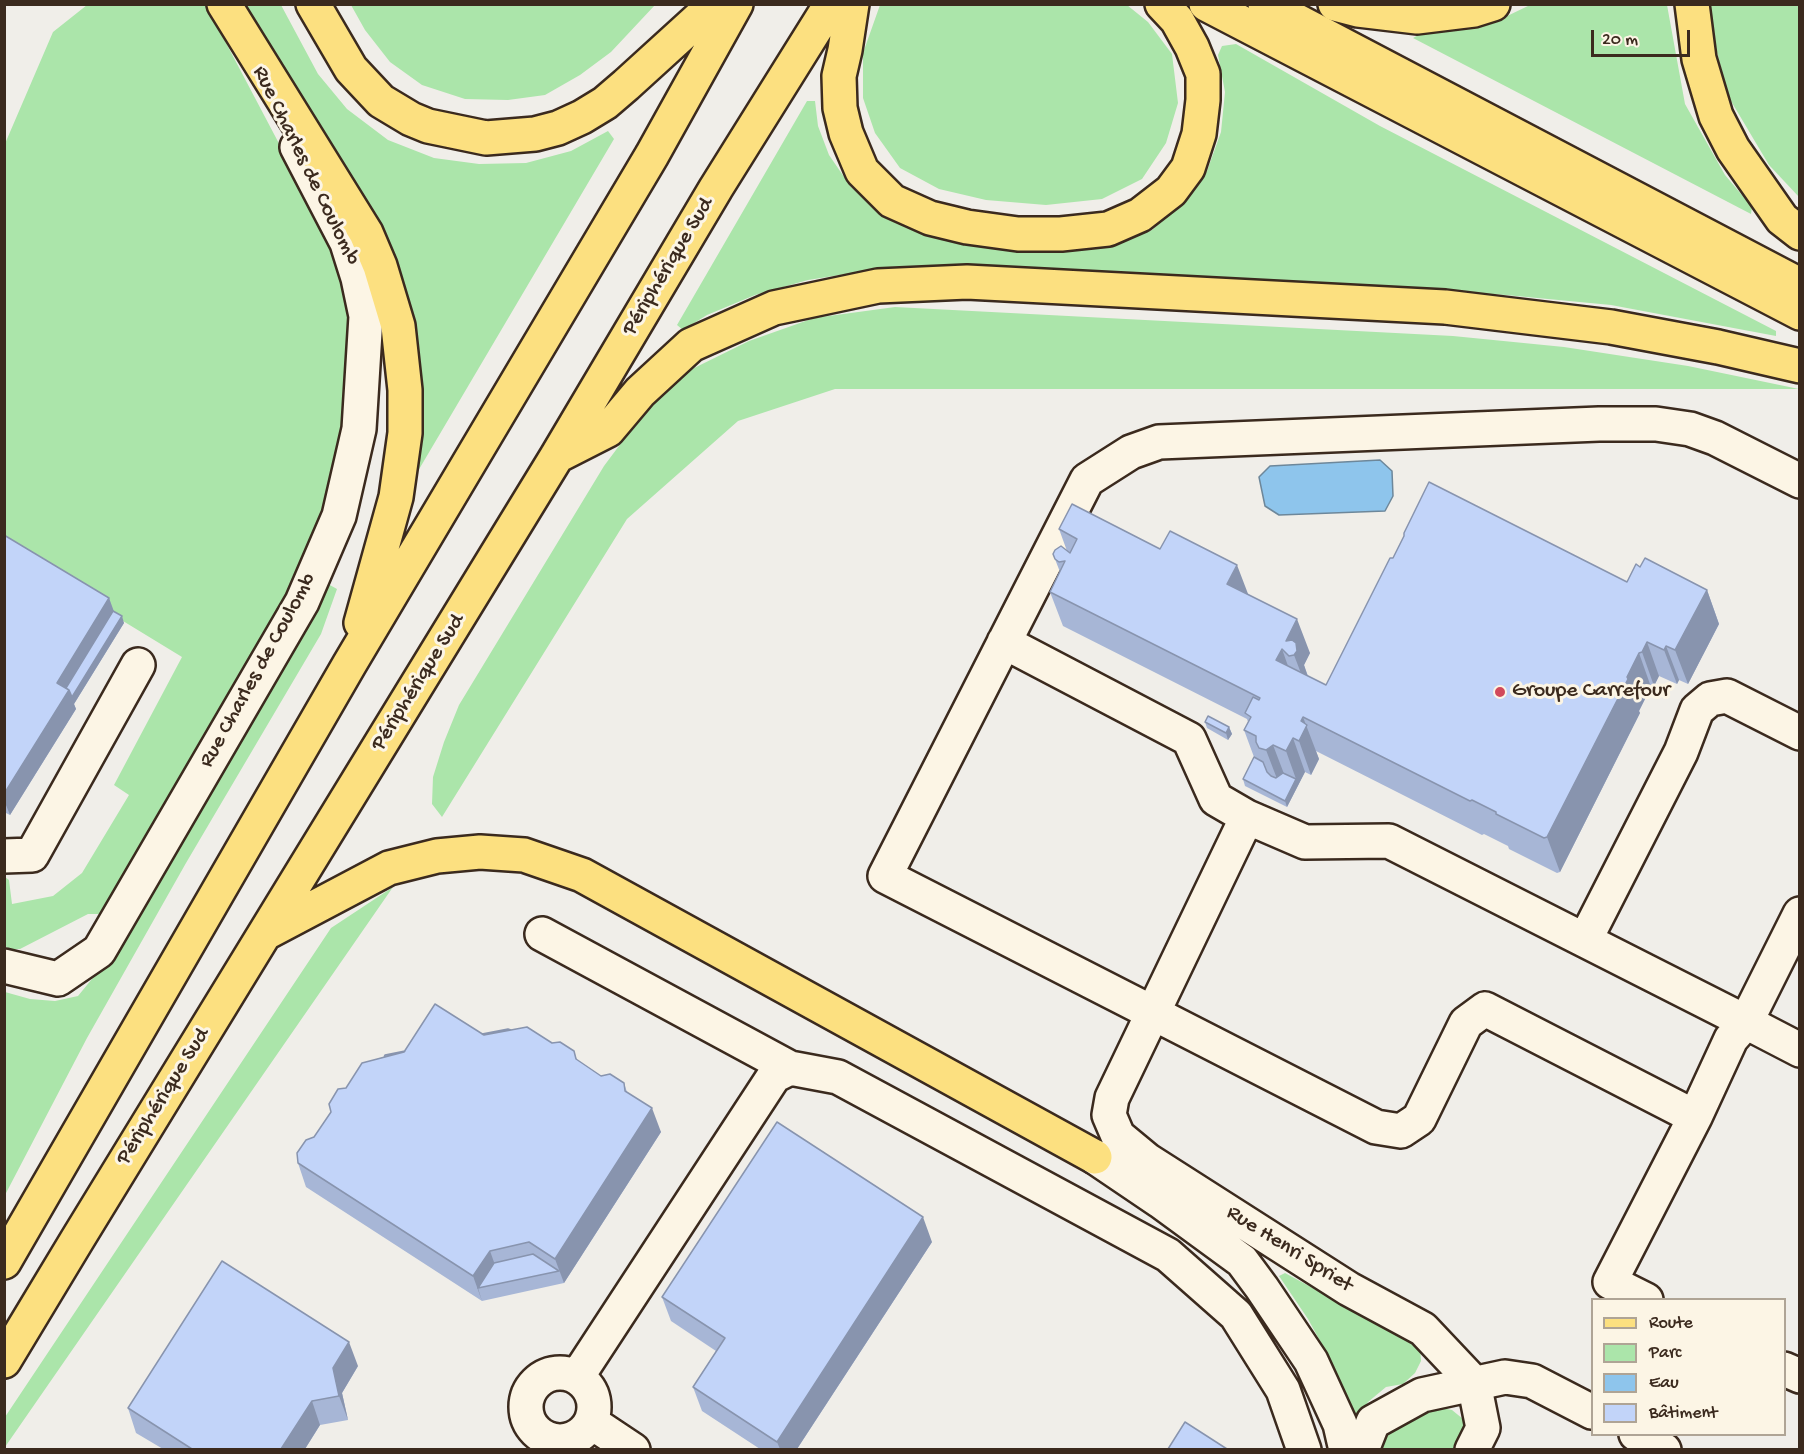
<!DOCTYPE html>
<html>
<head>
<meta charset="utf-8">
<style>
	body { margin:0 }
	#map { position:relative; width:1804px; height:1454px; overflow:hidden; background:#f0eee9; font-family:"Gochi Hand",sans-serif }
	canvas { display:block }
	.frame { position:absolute; inset:0; border:6px solid #3b2a1e; pointer-events:none }
	.legend { position:absolute; left:1591px; top:1298px; width:195px; height:138px; box-sizing:border-box; background:#fcf5e5; border:2px solid #afa495; margin:0; padding:8px 10px; list-style:none; font-size:18px; color:#3b2a1e }
	.legend li { display:flex; align-items:center; gap:12px; height:30px }
	.legend b { width:30px; border:2px solid #afa495 }
	.scale { position:absolute; left:1591px; top:30px; width:99px; height:27px; box-sizing:border-box; border:3px solid #3b2a1e; border-top:0; padding-left:8px; font-size:18px; line-height:21px; white-space:nowrap; color:#3b2a1e; -webkit-text-stroke:4px #fcf5e5; paint-order:stroke }
</style>
</head>
<body>
<div id="map">
<canvas width="1804" height="1454"></canvas>
<div class="frame"></div>
<ul class="legend">
<li><b style="height:8px;background:#fce080"></b>Route</li>
<li><b style="height:16px;background:#abe5aa"></b>Parc</li>
<li><b style="height:16px;background:#8ec5ec"></b>Eau</li>
<li><b style="height:16px;background:#c2d4f9"></b>Bâtiment</li>
</ul>
<div class="scale">20 m</div>
</div>
<script>
const g = document.querySelector('canvas').getContext('2d');
g.lineJoin = 'round';
function fill(path, color) {
  g.fillStyle = color;
  g.fill(path, 'evenodd');
}
function toPath(rows) {
  const path = new Path2D();
  for (const r of rows) {
    if (r.length === 3) {
      path.moveTo(r[0] + r[2], r[1]);
      path.arc(r[0], r[1], r[2], 0, 2 * Math.PI);
      continue;
    }
    path.moveTo(r[0], r[1]);
    for (let i = 2; i < r.length; i += 2) path.lineTo(r[i], r[i + 1]);
  }
  return path;
}
function strokePath(path, color, width, dash) {
  g.strokeStyle = color;
  g.lineWidth = width;
  g.lineCap = dash ? 'butt' : 'round';
  g.setLineDash(dash || []);
  g.stroke(path);
}
function drawText(font, color, halo, rows, align = 'center') {
  g.font = font + ' "Gochi Hand",sans-serif';
  g.lineWidth = 6;
  g.setLineDash([]);
  g.textBaseline = 'middle';
  g.strokeStyle = halo;
  g.fillStyle = color;
  for (const [text, x, y, turn = 0] of rows) {
    g.save();
    g.translate(x, y);
    g.rotate((+turn || 0) * Math.PI / 180);
    g.textAlign = isNaN(turn) ? turn : align;
    if (halo) g.strokeText(text, 0, 0);
    g.fillText(text, 0, 0);
    g.restore();
  }
}
fill(toPath([
	[87,5,206,5,333,246,353,323,352,417,331,515,289,596,103,914,88,914,20,949,10,949,5,946,5,877,9,880,12,904,53,896,82,873,129,795,114,785,182,657,5,549,4,146,53,32],
	[241,5,281,5,318,74,347,109,388,140,434,158,479,164,526,163,571,151,608,131,614,139,418,471,411,469,419,383],
	[351,5,655,5,611,52,580,75,545,95,508,100,465,99,422,85,390,62,365,30],
	[880,5,1127,5,1148,22,1172,54,1178,103,1166,143,1142,179,1102,199,1046,205,986,200,939,189,900,168,875,133,863,98,863,53],
	[1530,5,1667,5,1685,104,1725,175,1752,207,1751,214,1413,38,1424,32,1501,19],
	[1710,5,1799,5,1799,197,1769,165,1728,96,1714,40],
	[1236,44,1380,126,1776,331,1776,336,1611,305,1506,295,1304,282,950,265,891,267,808,280,755,295,707,315,683,330,677,325,807,101,815,101,818,126,829,155,851,187,882,212,1117,242,1152,230,1185,201,1207,171,1221,132,1225,92,1218,55,1222,46],
	[895,307,1453,336,1564,347,1688,366,1799,389,835,389,738,421,627,519,442,817,432,804,433,777,444,742,459,705,604,466,648,407,684,373,749,341,814,318],
	[328,584,337,589,321,634,186,863,87,1038,5,1195,5,992,30,999,55,1001,78,996,96,974,306,616],
	[393,887,5,1447,5,1417,331,928],
	[1285,1273,1420,1346,1421,1361,1415,1373,1403,1384,1386,1387,1368,1402,1357,1419,1352,1419,1331,1361,1308,1319,1279,1276],
	[1432,1406,1452,1410,1463,1419,1466,1434,1464,1449,1377,1450,1379,1443,1396,1423]
]), '#abe5aa');
const water = toPath([
	[1380,460,1392,471,1393,496,1385,511,1279,515,1265,506,1259,477,1270,466,1380,460]
]);
fill(water, '#8ec5ec');
strokePath(water, '#6d879a', 1.5);
const minor = toPath([
	[1800,481,1715,438,1690,429,1656,424,1599,424,1159,442,1131,452,1087,480,885,876,1376,1127,1401,1131,1419,1119,1466,1023,1485,1009,1695,1117,1731,1039,1746,1022,1800,1050],
	[1004,642,1189,739,1216,799,1247,817,1305,842,1389,841,1746,1022,1800,914],
	[1247,817,1112,1098,1109,1115,1118,1136,1147,1160,1349,1289,1423,1329,1474,1383],
	[4,856,32,855,138,665],
	[542,934,790,1068],
	[1585,940,1681,752,1697,710,1710,699,1727,696,1800,733],
	[4,966,58,979,99,951,302,602,339,516,359,429,366,316,358,278,347,243,297,147],
	[1095,1157,1160,1201,1242,1261,1262,1288,1311,1361,1340,1424,1346,1450],
	[1646,1300,1610,1282,1695,1117],
	[1784,1369,1800,1376],
	[560,1407,34],
	[577,1377,774,1076,790,1068,838,1077,1168,1255,1236,1315,1283,1390,1304,1450],
	[591,1422,633,1450],
	[1636,1434,1664,1450],
	[1362,1450,1373,1422,1422,1395,1505,1377,1532,1381,1592,1412],
	[1472,1450,1483,1428,1474,1383]
]);
const major = toPath([
	[1206,4,1800,313],
	[1265,4,1800,285]
]);
const highway = toPath([
	[224,4,366,233,380,266,398,326,405,390,405,433,396,497,361,623],
	[313,4,351,69,381,101,411,119,428,126,486,138,535,134,558,128,582,117,605,103,626,85,715,4],
	[852,4,845,50,839,76,840,108,846,133,862,171,892,201,930,218,967,227,1018,234,1061,234,1108,229,1140,215,1171,191,1188,168,1199,134,1203,100,1203,74,1192,47,1177,20,1162,4],
	[1335,4,1358,10,1417,17,1474,10,1493,4],
	[1692,4,1699,59,1716,116,1733,149,1782,219,1800,233],
	[557,456,608,430,640,392,691,345,774,308,878,286,967,282,1445,307,1611,327,1718,347,1800,366],
	[266,933,389,868,437,856,480,852,524,855,582,875,1095,1157],
	[4,1262,349,665,652,155,736,4],
	[4,1361,77,1240,557,456,716,188,831,4]
]);
strokePath(minor, '#3b2a1e', 38);
strokePath(major, '#3b2a1e', 38);
strokePath(highway, '#3b2a1e', 38);
strokePath(minor, '#fcf5e5', 33);
strokePath(major, '#fce080', 33);
strokePath(highway, '#fce080', 33);
fill(toPath([
	[1059,529,1248,594,1310,653,1304,665,1308,676,1326,685,1627,582,1640,567,1707,590,1719,624,1688,684,1679,680,1677,684,1659,676,1654,686,1651,687,1639,711,1640,713,1560,872,1557,873,1509,849,1508,846,1484,834,1482,835,1316,751,1319,759,1311,775,1305,772,1287,807,1245,786,1243,779,1254,757,1244,730,1248,722,1247,719,1063,626,1050,592,1060,572,1053,554,1067,551],
	[4,535,109,598,113,611,124,623,74,704,76,709,10,815,4,812],
	[1205,722,1229,727,1232,734,1228,740,1207,728],
	[511,1030,574,1051,577,1060,601,1076,624,1083,627,1092,661,1132,564,1283,482,1301,306,1187,298,1163,346,1088],
	[932,1242,797,1449,760,1449,702,1411,693,1387,716,1351,671,1321,662,1297],
	[358,1366,342,1393,348,1420,320,1425,305,1449,163,1449,136,1433,128,1408]
]), '#a7b6d6');
fill(toPath([
	[1237,565,1250,599,1227,584],
	[1707,590,1719,624,1688,684,1675,650],
	[109,598,116,617,122,616,124,623,74,704,76,709,10,815,4,800,4,794,57,683],
	[1297,619,1310,653,1304,665,1308,677,1307,689,1294,655,1286,641],
	[1647,642,1659,676,1654,686,1642,652],
	[1666,646,1679,680,1677,684,1664,650],
	[1282,649,1294,683,1276,660],
	[1639,653,1651,687,1639,711,1640,713,1560,872,1547,837],
	[1303,717,1319,759,1311,775,1299,741,1301,721],
	[1229,727,1232,734,1228,740,1226,733],
	[1293,738,1305,772,1287,807,1285,801,1296,779,1286,751],
	[1273,745,1286,779,1279,784,1266,750],
	[652,1108,661,1132,564,1283,555,1259],
	[923,1217,932,1242,797,1449,780,1449,777,1442],
	[490,1251,499,1276,478,1288,482,1301,473,1276],
	[349,1342,358,1366,342,1393,348,1420,339,1396,333,1368],
	[312,1401,320,1425,305,1449,281,1449]
]), '#8894ae');
const building = toPath([
	[1429,482,1627,582,1636,564,1640,567,1645,558,1707,590,1675,650,1666,646,1664,650,1647,642,1642,652,1639,653,1627,677,1628,679,1547,837,1544,838,1496,814,1496,812,1472,800,1470,801,1303,717,1301,721,1307,725,1299,741,1293,738,1286,751,1273,745,1266,750,1259,748,1256,742,1256,736,1244,730,1251,717,1245,713,1253,697,1259,700,1260,698,1050,592,1065,561,1059,562,1055,559,1053,554,1055,550,1061,546,1070,553,1077,539,1059,529,1072,504,1160,549,1170,531,1237,565,1227,584,1297,619,1286,641,1292,640,1296,643,1297,651,1294,655,1289,656,1282,649,1276,660,1326,685,1390,558,1393,558,1404,536,1404,533,1429,482],
	[4,535,109,598,57,683,69,690,4,794,4,535],
	[113,611,122,616,72,697,69,690,66,688,113,611],
	[1208,716,1229,727,1226,733,1205,722,1208,716],
	[1254,757,1263,762,1267,772,1271,776,1276,778,1283,773,1296,779,1285,801,1243,779,1254,757],
	[435,1004,484,1035,527,1027,552,1043,560,1042,574,1051,576,1059,601,1076,610,1074,624,1083,625,1091,652,1108,555,1259,529,1242,490,1251,473,1276,298,1163,297,1153,306,1140,314,1137,331,1112,329,1104,338,1089,346,1088,362,1063,404,1052,435,1004],
	[508,1029,511,1030,484,1035,482,1034,508,1029],
	[405,1051,404,1052,384,1057,385,1055,405,1051],
	[777,1122,923,1217,777,1442,693,1387,725,1338,662,1297,777,1122],
	[533,1254,559,1271,478,1288,494,1263,533,1254],
	[222,1261,349,1342,333,1368,339,1396,312,1401,281,1449,192,1449,128,1408,222,1261],
	[1185,1422,1227,1449,1168,1449,1185,1422]
]);
fill(building, '#c2d4f9');
strokePath(building, '#8894ae', 1.5);
for (const [x, y, r, color] of [
	[1500,692,6,"#d1495b"]
]) {
  const dot = new Path2D();
  dot.arc(x, y, r, 0, 2 * Math.PI);
  g.fillStyle = color;
  g.fill(dot);
  strokePath(dot, '#fcf5e5', 2);
}
drawText('22px', '#3b2a1e', '#fcf5e5', [
	["Rue Charles de Coulomb",305,166,64],
	["Périphérique Sud",669,267,-59],
	["Rue Charles de Coulomb",259,671,-61],
	["Périphérique Sud",419,683,-58],
	["Périphérique Sud",164,1097,-58],
	["Rue Henri Spriet",1289,1250,32]
]);
drawText('22px', '#3b2a1e', '#fcf5e5', [
	["Groupe Carrefour",1512,692]
], 'left');
</script>
</body>
</html>
